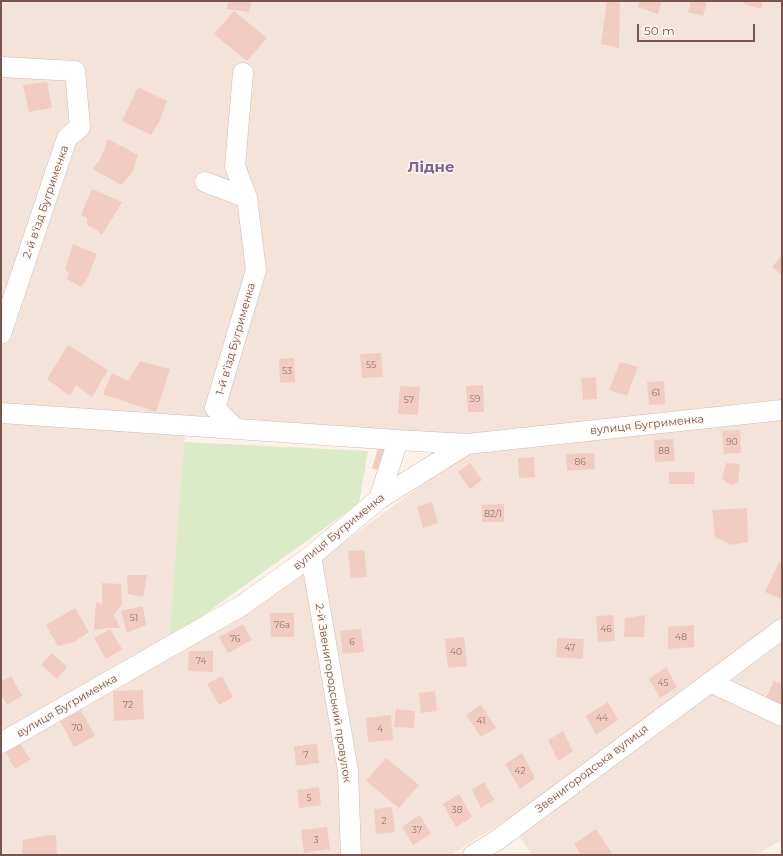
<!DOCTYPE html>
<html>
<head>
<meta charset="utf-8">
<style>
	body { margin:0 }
	#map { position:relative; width:783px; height:856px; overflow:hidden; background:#fcf2e9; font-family:Montserrat,sans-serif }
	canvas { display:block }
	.frame { position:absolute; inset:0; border:2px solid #77554d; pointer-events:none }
	.scale { position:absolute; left:637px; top:24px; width:118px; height:18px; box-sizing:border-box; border:2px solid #77554d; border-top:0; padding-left:5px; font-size:12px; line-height:14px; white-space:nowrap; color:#77554d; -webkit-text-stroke:3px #fff7f0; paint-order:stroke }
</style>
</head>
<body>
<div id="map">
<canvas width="783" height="856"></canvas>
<div class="frame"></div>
<div class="scale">50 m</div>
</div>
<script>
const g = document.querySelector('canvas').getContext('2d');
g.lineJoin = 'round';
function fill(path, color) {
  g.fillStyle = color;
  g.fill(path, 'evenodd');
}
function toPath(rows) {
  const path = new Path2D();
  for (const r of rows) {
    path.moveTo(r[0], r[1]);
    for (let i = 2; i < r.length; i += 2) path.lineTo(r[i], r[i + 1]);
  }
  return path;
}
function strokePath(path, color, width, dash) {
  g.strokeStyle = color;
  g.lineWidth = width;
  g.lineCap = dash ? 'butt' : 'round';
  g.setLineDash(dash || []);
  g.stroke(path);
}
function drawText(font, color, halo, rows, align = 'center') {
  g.font = font + ' Montserrat,sans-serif';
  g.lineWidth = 3;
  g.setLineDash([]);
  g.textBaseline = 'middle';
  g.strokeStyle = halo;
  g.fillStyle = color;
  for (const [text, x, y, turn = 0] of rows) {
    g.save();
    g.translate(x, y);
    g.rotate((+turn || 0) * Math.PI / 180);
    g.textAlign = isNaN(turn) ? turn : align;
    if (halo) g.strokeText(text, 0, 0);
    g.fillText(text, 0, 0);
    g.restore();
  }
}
fill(toPath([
	[1,1,782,1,782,402,504,435,416,434,192,416,184,442,169,640,1,735],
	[782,420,782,840,755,855,532,855,508,819,450,855,1,855,1,749,240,616,290,584,322,558,469,451]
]), '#f4e3d8');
fill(toPath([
	[184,442,368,451,359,503,169,640]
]), '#dbeac7');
fill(toPath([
	[228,1,251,1,249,12,227,9],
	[607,1,620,1,619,48,601,44],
	[640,1,662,1,658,14,638,7],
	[691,1,707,1,703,16,688,12],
	[744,1,763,1,761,9,743,4],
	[234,11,267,38,247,61,214,34],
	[47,82,52,108,29,112,23,85],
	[138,87,167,101,160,120,151,135,122,121],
	[108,139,138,155,132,173,121,185,93,169,101,158],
	[92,189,122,202,102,235,95,229,87,225,87,218,81,215],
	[73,244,97,254,87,279,81,287,67,279,69,273,65,270],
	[782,255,782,275,772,267],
	[68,345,108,370,92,397,76,385,70,396,47,379],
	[381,353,383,377,362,378,360,354],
	[294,358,295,382,280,383,279,359],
	[140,361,170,369,156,412,103,394,112,373,128,381],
	[620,362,638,367,627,396,609,390],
	[596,377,597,399,583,400,581,378],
	[664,381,665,404,649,405,647,382],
	[483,385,484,412,468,412,466,386],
	[400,386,420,387,418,415,398,414],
	[740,430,741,453,724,454,722,431],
	[673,439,675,461,655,462,654,440],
	[380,442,392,446,383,472,372,468],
	[594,453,595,469,567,471,566,454],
	[534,457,535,477,519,478,518,458],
	[470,463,482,480,470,489,458,472],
	[726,463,740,464,738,483,731,485,722,479],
	[669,472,695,472,694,484,669,484],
	[432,502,438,523,423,528,417,507],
	[504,504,504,522,482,522,482,505],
	[747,508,748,542,732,545,715,537,712,510],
	[364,550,367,577,351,578,348,551],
	[779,562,782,563,782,599,765,592],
	[127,575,147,575,143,597,128,594],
	[102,583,121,584,122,604,114,615,120,628,107,628,94,630,96,602,102,604],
	[143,606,146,625,127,633,121,611],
	[75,608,89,632,74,642,58,646,46,625],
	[270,613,294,613,294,637,271,637],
	[613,615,615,641,598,642,596,616],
	[645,615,644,637,624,637,625,618],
	[243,624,252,640,228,653,219,637],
	[694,625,694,647,668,649,668,627],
	[110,629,122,649,106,659,94,638],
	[361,629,364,652,343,654,340,631],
	[464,637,467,666,448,668,445,639],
	[557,638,584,639,583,659,556,657],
	[189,651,213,651,213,672,188,671],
	[52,653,67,667,57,679,41,665],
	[666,667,677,687,660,698,649,679],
	[11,676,22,696,7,705,1,694,1,682],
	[222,676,233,697,219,705,207,684],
	[774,681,782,684,782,708,765,700],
	[143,690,144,719,114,721,113,691],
	[435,691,437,711,421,713,419,693],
	[608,702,618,720,596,735,586,716],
	[481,705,496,728,481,737,466,715],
	[396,709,415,711,414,728,394,727],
	[81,710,95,736,74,747,60,721],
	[391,715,393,740,368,742,366,718],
	[563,731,573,751,558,761,548,740],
	[19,741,30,760,15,769,4,749],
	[317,744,319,763,296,766,294,746],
	[522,753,535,778,520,789,505,764],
	[386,758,419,785,399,808,366,781],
	[484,782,494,800,481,808,472,790],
	[319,787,321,805,299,808,297,790],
	[459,794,472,817,456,827,443,804],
	[392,807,395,832,376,834,374,809],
	[420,815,431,834,413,845,402,827],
	[327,827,330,849,304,853,301,830],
	[596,829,613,855,581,855,574,844],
	[56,835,57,855,22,855,23,840,44,836]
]), '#f1cdc1');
const minor = toPath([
	[243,73,235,166,247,198],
	[205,182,247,198,256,270,215,408,236,429],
	[1,334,67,138,80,127,75,71,2,67],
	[1,413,398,440],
	[379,499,398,440,467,444],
	[311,556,348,771,351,855],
	[710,682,782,716],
	[1,743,241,606,311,556,379,499,467,444,782,410],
	[473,855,496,841,782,629]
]);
strokePath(minor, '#d1bbb1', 21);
strokePath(minor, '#fff', 20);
drawText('9px', '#96736a', null, [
	["55",371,365],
	["53",287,371],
	["61",656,393],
	["59",475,399],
	["57",409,400],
	["90",732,442],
	["88",664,451],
	["86",580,462],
	["82/1",493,514],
	["51",134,618],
	["76а",282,625],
	["46",606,629],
	["48",681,637],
	["76",235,639],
	["6",352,642],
	["47",570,648],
	["40",456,652],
	["74",201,661],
	["45",663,683],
	["72",128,705],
	["44",602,718],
	["41",481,721],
	["70",77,728],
	["4",380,729],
	["7",306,755],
	["42",520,771],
	["5",309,798],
	["38",457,810],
	["2",384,821],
	["37",417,830],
	["3",316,840]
]);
drawText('11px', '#77554d', '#fff7f0', [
	["2-й в'їзд Бугрименка",46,202,-71],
	["1-й в'їзд Бугрименка",236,339,-74],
	["вулиця Бугрименка",647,425,-6],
	["вулиця Бугрименка",339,532,-39],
	["2-й Звенигородський провулок",333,693,81],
	["вулиця Бугрименка",67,706,-30],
	["Звенигородська вулиця",592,769,-37]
]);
drawText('bold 15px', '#7c6592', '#fff7f0', [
	["Лідне",431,168]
]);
</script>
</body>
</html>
